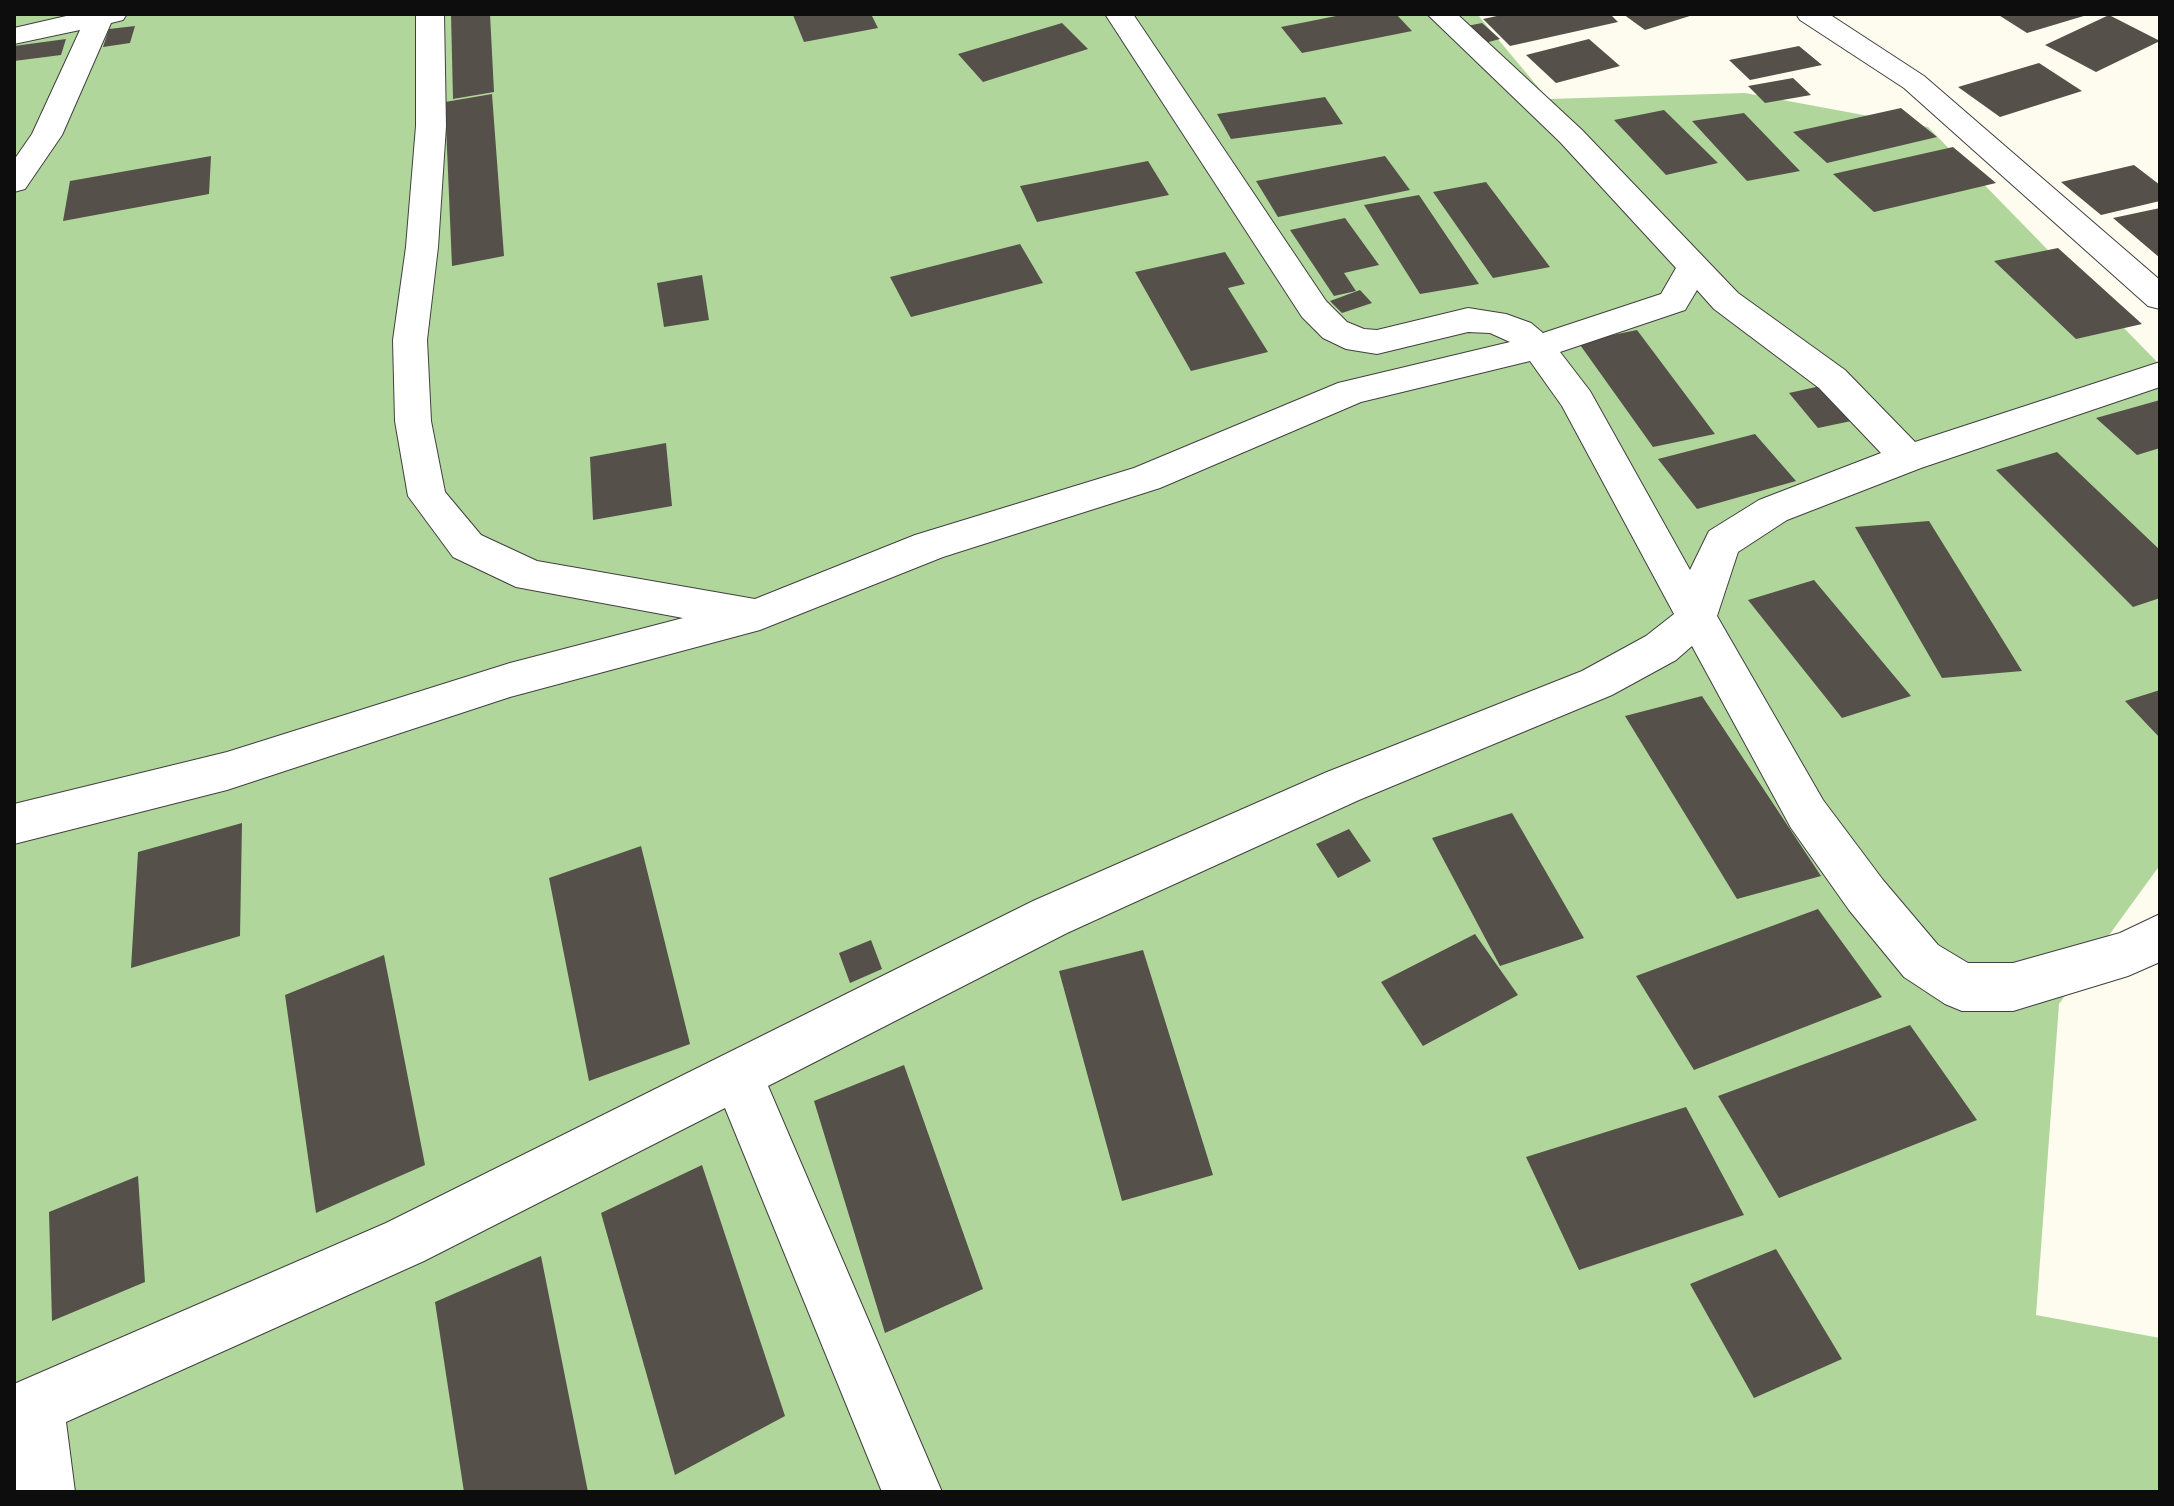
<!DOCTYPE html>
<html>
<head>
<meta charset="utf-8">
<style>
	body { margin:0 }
	#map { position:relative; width:2174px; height:1506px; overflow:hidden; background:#fefcef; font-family:"Times New Roman",serif }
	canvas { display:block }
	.frame { position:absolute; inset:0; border:16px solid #0d0d0d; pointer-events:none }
</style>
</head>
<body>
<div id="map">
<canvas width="2174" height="1506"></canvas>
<div class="frame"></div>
</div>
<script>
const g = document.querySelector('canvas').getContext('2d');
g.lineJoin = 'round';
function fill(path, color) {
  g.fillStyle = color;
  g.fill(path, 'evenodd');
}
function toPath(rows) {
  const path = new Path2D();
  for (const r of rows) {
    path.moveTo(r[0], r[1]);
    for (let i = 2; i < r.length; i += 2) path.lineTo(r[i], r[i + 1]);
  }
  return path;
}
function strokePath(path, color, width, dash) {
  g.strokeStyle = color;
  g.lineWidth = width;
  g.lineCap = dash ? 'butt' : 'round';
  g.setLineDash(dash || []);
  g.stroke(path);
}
fill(toPath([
	[14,14,1477,14,1548,99,1745,93,1928,127,2160,365,2160,865,2059,1004,2036,1315,2160,1338,2160,1492,14,1492]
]), '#b1d69b');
fill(toPath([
	[451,14,490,14,494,92,453,99],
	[871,14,878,28,804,42,793,15],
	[1346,14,1396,14,1412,31,1302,53,1281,27],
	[1506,14,1610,14,1618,22,1510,46,1483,19],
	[1623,14,1693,14,1693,15,1645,30],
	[1997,14,2087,14,2087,15,2027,33],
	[2109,15,2160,41,2096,72,2045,45],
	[1062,23,1088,49,983,82,958,54],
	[1482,23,1500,39,1485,43,1467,26],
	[135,26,130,43,103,47,109,29],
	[66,39,61,55,14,61,14,46],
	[1589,39,1620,66,1556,83,1526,55],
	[1799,46,1822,65,1750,80,1729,60],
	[2039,63,2082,91,2000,117,1958,87],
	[1793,78,1811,95,1765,103,1748,86],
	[492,94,504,256,452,266,445,102],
	[1325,97,1343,124,1231,139,1217,114],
	[1901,108,1937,137,1827,163,1793,132],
	[1664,110,1718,163,1666,175,1614,120],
	[1744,113,1800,171,1747,181,1692,121],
	[1953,147,1996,183,1874,212,1833,174],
	[211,156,209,194,63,221,70,181],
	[1385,156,1410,190,1278,217,1256,181],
	[1148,161,1169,195,1037,222,1020,186],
	[2134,165,2160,185,2160,201,2101,215,2061,182],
	[1486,182,1550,267,1493,278,1433,192],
	[1419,195,1479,284,1420,294,1364,205],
	[2160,208,2160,258,2113,218],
	[1345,218,1379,265,1344,273,1356,291,1334,296,1290,230],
	[1020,244,1043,283,911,317,890,277],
	[2058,248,2142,324,2076,339,1994,261],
	[1225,252,1245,284,1228,288,1268,352,1191,371,1135,272],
	[702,275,709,320,664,327,657,283],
	[1360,290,1372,303,1342,313,1330,301],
	[1637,330,1715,434,1653,447,1578,342],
	[1825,385,1856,420,1818,428,1789,393],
	[2160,400,2160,448,2137,455,2096,418],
	[1755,434,1796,481,1697,509,1658,459],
	[666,443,672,506,593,520,590,457],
	[2057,452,2160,550,2160,598,2133,607,1996,470],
	[1929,521,2022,671,1942,678,1855,527],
	[1814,580,1911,696,1842,718,1748,600],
	[2160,690,2160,738,2125,701],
	[1702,696,1821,876,1737,899,1625,716],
	[1512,813,1584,938,1500,966,1432,838],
	[242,823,240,936,131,968,138,852],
	[1349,829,1371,861,1338,878,1316,844],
	[641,846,690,1044,589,1081,549,878],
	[1818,909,1882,997,1694,1070,1636,976],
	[1475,934,1518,995,1423,1046,1381,982],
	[871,940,882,969,850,983,839,953],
	[1143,950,1213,1175,1122,1201,1059,971],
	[384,955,425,1165,316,1213,285,995],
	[1910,1025,1977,1120,1779,1198,1718,1096],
	[904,1065,983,1289,885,1333,814,1101],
	[1686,1107,1744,1215,1579,1270,1526,1157],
	[702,1165,785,1416,675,1475,601,1213],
	[138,1176,145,1282,52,1321,49,1212],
	[1776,1249,1842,1359,1754,1398,1690,1284],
	[541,1256,588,1492,464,1492,435,1302]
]), '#55504a');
const street = toPath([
	[75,14,127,14,123,20,111,23,62,135,25,189,14,192,14,160,32,134,80,30,14,44,14,28,75,14],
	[416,14,444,14,446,126,438,247,427,340,431,421,445,492,481,535,537,561,755,599,915,535,1134,468,1338,383,1510,342,1490,333,1468,332,1377,354,1346,349,1323,338,1302,317,1105,14,1133,14,1326,301,1347,322,1364,329,1377,330,1468,308,1506,314,1531,323,1543,333,1661,294,1676,268,1560,142,1427,14,1457,14,1582,130,1738,293,1845,370,1915,442,2160,362,2160,387,1921,468,1787,520,1738,552,1717,616,1823,800,1883,880,1938,945,1968,963,2013,963,2120,933,2160,914,2160,962,2128,976,2013,1011,1962,1011,1945,1004,1904,977,1849,910,1791,828,1692,646,1676,660,1612,695,1359,800,1067,933,768,1086,942,1492,882,1492,725,1108,424,1261,66,1422,75,1492,15,1492,14,1384,386,1223,1033,901,1327,772,1582,671,1646,636,1674,614,1562,406,1530,361,1361,402,1160,488,943,557,760,630,510,697,227,790,14,844,14,804,227,752,510,663,683,618,516,587,453,557,408,496,395,421,393,340,406,247,416,126,416,14],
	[1697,290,1714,309,1819,388,1881,453,1759,500,1709,531,1690,570,1590,391,1560,352,1685,310,1697,290],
	[1796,14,1829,14,1924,76,2160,280,2160,309,2148,306,1904,88,1800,20,1796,14]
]);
strokePath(street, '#404040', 2);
fill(street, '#fff');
</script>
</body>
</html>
